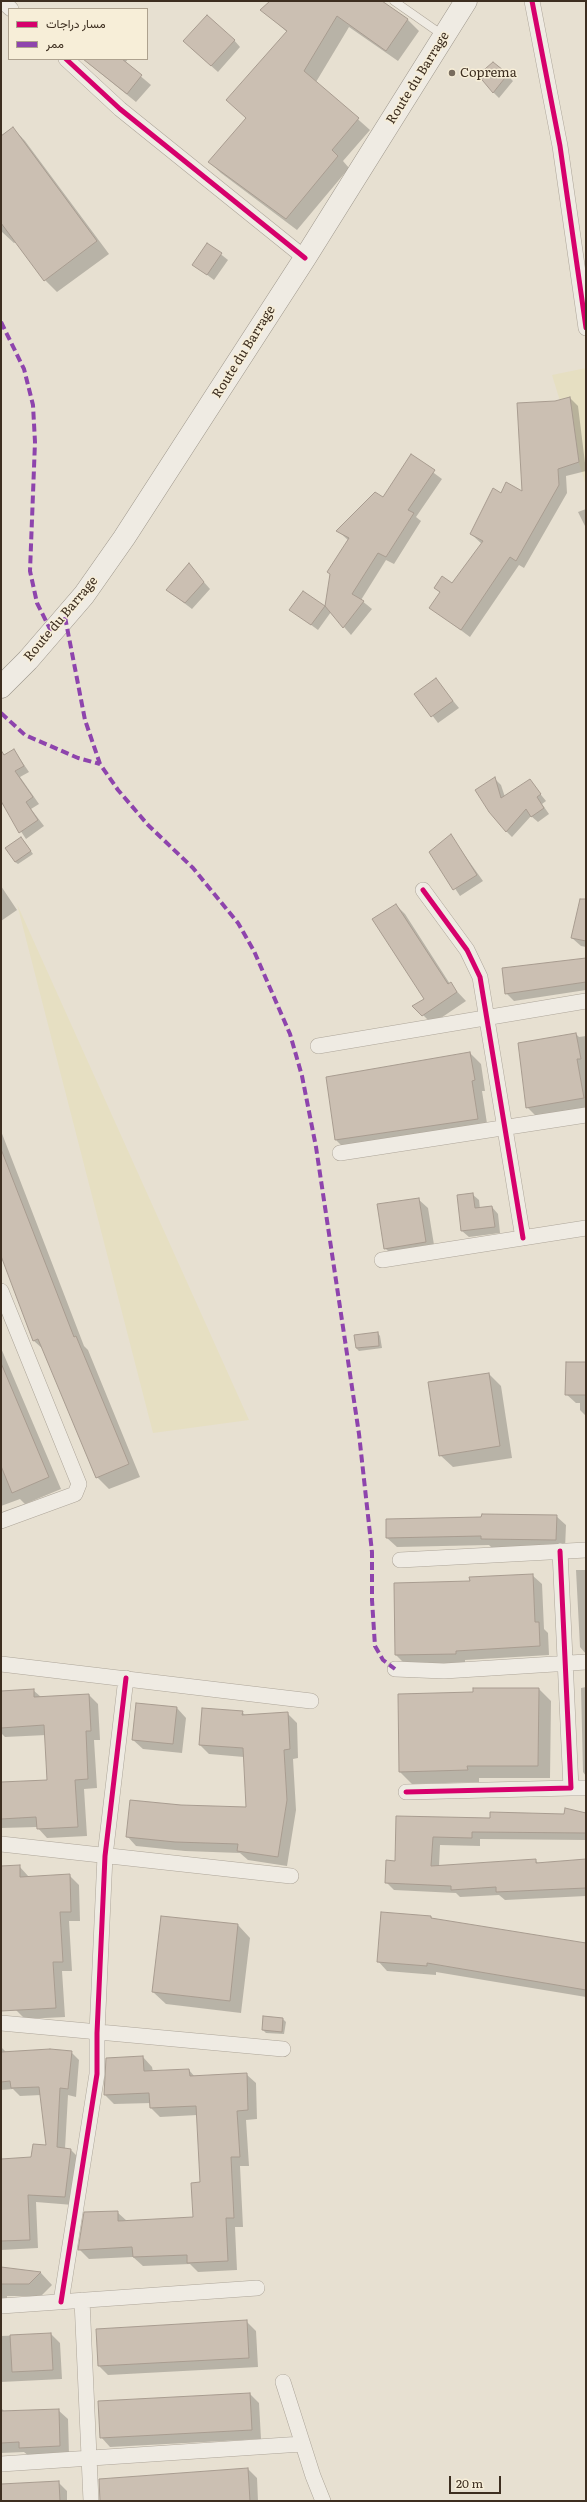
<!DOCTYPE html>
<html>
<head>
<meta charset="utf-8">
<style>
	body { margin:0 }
	#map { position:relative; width:587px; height:2502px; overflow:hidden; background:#e7e0d1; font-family:Literata,Vazirmatn,serif }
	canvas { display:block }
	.frame { position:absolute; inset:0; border:2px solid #3d2e20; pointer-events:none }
	.legend { position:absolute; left:8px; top:8px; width:140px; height:52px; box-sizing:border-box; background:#f7eed8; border:1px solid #ada18e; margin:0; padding:5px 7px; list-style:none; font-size:12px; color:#3d2e20 }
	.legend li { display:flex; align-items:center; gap:8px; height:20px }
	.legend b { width:20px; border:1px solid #ada18e }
	.scale { position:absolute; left:449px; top:2476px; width:52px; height:18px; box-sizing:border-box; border:2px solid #3d2e20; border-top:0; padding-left:5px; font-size:12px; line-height:14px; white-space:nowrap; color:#3d2e20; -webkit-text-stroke:3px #f7eed8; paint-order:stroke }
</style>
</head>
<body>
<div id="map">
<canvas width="587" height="2502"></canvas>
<div class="frame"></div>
<ul class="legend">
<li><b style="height:5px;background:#d6006c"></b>مسار دراجات</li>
<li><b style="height:5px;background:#8e44ad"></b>ممر</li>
</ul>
<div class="scale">20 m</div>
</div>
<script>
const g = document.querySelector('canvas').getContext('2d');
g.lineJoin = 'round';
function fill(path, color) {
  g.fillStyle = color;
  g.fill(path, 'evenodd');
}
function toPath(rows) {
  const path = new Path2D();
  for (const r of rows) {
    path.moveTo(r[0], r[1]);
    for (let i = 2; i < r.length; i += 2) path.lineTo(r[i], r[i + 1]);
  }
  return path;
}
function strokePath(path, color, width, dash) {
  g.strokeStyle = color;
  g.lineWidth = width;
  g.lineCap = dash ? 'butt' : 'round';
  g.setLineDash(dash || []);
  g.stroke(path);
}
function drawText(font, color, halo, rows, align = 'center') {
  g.font = font + ' Literata,serif';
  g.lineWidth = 3;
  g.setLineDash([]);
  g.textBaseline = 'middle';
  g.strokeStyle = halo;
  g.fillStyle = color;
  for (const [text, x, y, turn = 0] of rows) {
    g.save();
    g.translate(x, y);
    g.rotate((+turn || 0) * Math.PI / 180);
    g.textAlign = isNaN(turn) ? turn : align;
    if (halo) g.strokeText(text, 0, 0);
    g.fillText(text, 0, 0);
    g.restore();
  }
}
fill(toPath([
	[586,368,586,486,552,375],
	[17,904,249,1420,153,1433]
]), '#e6dfc2');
fill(toPath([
	[271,1,381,1,408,20,419,31,398,61,349,27,316,82,370,130,343,161,349,168,297,230,221,173,209,162,247,118,228,100,287,32,262,10],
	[234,40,240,47,218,72,191,48],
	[83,59,128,59,125,63,151,85,136,102],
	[507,75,513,81,499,98,493,92],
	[13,128,25,141,109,254,57,292,45,280,16,242,14,243,1,231,1,137],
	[208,244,228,260,214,280,194,265],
	[570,398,578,406,586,471,566,476,567,493,524,568,519,565,470,637,431,608,441,593,435,588,452,585,482,544,471,534,501,494,523,493,555,402],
	[411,456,442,479,416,517,421,521,394,564,386,560,361,600,372,609,351,635,331,612,318,630,291,610,303,592,325,607,331,574,348,540,338,531,384,499],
	[586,509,586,528,578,512],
	[189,565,210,589,192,609,167,590],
	[436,680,459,708,438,723,416,694],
	[14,750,29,772,20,777,39,804,31,809,44,826,26,839,3,804,1,805,1,757],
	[495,779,501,785,505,797,529,780,546,801,542,804,549,814,538,822,531,816,512,837,506,831],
	[451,836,483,881,460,896,431,852],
	[24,841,33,854,18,864,15,862],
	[1,886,17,910,1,921],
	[396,905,405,914,450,984,466,1001,432,1024,414,1006,425,999],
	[586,925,586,947,581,946,572,938],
	[586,959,586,990,514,1001,506,993],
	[576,1034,579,1037,586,1036,586,1108,537,1117,527,1107],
	[470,1053,481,1064,485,1091,482,1091,488,1130,347,1151,336,1140],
	[1,1131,84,1346,88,1350,140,1477,109,1489,97,1477,44,1350,34,1341,1,1253],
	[472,1194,479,1200,480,1209,492,1207,498,1214,500,1233,469,1237,462,1231],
	[418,1199,428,1208,435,1251,395,1258,385,1248],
	[378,1333,380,1336,382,1348,359,1351,356,1348],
	[1,1348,61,1489,25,1504,20,1499,1,1506],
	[586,1363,586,1416,580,1410,580,1403,576,1403,566,1394],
	[489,1374,501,1386,512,1458,453,1467,440,1455],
	[556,1516,566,1525,565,1549,492,1548,489,1545,397,1547,387,1538],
	[576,1570,586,1570,586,1654,580,1647],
	[532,1575,542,1584,544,1629,548,1633,549,1655,465,1660,465,1663,405,1664,396,1655,471,1582],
	[586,1687,586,1776,583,1772,581,1688],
	[539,1689,551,1701,550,1778,479,1778,479,1782,412,1784,400,1772,474,1693],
	[33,1690,41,1697,89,1695,98,1704,100,1740,94,1740,97,1788,84,1789,87,1836,47,1838,37,1827,1,1828,1,1783,48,1781,46,1735,5,1737,1,1733,1,1692],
	[177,1708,186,1718,182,1753,143,1749,133,1740],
	[242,1712,246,1716,287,1713,297,1723,298,1758,293,1759,296,1810,287,1866,248,1860,240,1853,185,1851,136,1846,127,1836,181,1806,247,1808,244,1757,209,1754,200,1745],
	[586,1814,586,1840,480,1839,480,1846,440,1845,439,1866,535,1860,539,1864,586,1860,586,1896,505,1900,499,1895,460,1897,456,1893,394,1890,386,1882,396,1862,397,1817,491,1820],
	[19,1866,29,1877,69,1875,79,1885,80,1921,69,1921,72,1971,62,1971,65,2017,25,2019,15,2009,1,2010,1,1867],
	[382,1913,431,1917,434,1920,586,1944,586,1997,436,1972,436,1975,387,1971,378,1961],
	[238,1925,250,1938,241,2013,166,2004,153,1992],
	[283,2019,286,2022,284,2034,266,2033,263,2030],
	[1,2047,6,2052,71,2052,79,2060,76,2097,68,2095,65,2149,71,2150,79,2158,73,2205,36,2202,38,2248,1,2250,1,2160,32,2158,47,2147,41,2095,20,2096,13,2089,1,2090],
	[143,2057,152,2067,153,2072,189,2070,195,2077,246,2074,256,2083,257,2119,246,2120,249,2166,240,2166,243,2227,235,2227,237,2270,198,2272,190,2264,143,2266,133,2257,89,2259,79,2249,117,2212,127,2221,194,2218,201,2183,197,2115,160,2117,151,2108,151,2103,114,2104,105,2095,107,2059],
	[1,2268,41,2273,52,2285,41,2296,7,2296,7,2311,1,2311],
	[246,2321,256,2331,258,2367,108,2375,99,2366],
	[51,2334,60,2343,62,2379,1,2382,1,2336],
	[250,2394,259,2403,261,2439,110,2447,101,2437,99,2402],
	[1,2408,5,2412,58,2410,68,2419,69,2455,30,2457,24,2452,1,2453],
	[248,2469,257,2478,258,2501,102,2501],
	[58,2482,67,2491,67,2501,1,2501,1,2486]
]), '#0003');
const building = toPath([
	[270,1,382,1,408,19,386,51,337,16,304,71,359,118,332,150,338,156,286,219,208,162,246,118,226,100,287,31,260,10,270,1],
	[207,15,235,40,211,66,183,41,207,15],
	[83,59,122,59,142,75,127,94,83,59],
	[493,62,508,74,493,93,478,75,493,62],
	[13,127,97,241,44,281,1,223,1,136,13,127],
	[207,243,222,253,207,275,192,265,207,243],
	[570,397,579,462,558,469,559,485,516,561,510,557,461,630,429,608,440,592,434,588,442,576,452,583,483,541,470,534,493,488,501,493,506,482,522,491,517,403,555,401,570,397],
	[411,454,435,470,408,510,414,513,386,557,378,553,352,594,364,601,343,628,325,606,330,574,327,572,349,538,336,531,375,492,383,497,411,454],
	[189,563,204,582,185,603,166,590,189,563],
	[303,591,325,606,311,625,289,610,303,591],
	[436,678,453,701,431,717,414,694,436,678],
	[14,749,24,766,15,771,33,797,26,802,38,820,19,833,1,801,1,750,4,755,14,749],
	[495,777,501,798,530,779,541,794,537,797,544,808,531,817,526,809,506,832,489,812,475,790,495,777],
	[451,834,477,875,453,890,429,852,451,834],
	[21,837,31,851,15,862,5,848,21,837],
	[580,899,586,899,586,941,571,938,580,899],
	[396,904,448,984,451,982,457,992,422,1016,412,1006,424,999,372,919,396,904],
	[586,958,586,982,505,994,502,968,586,958],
	[576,1033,581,1059,577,1059,584,1098,526,1108,518,1043,576,1033],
	[470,1052,475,1080,472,1081,478,1119,335,1140,326,1077,470,1052],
	[1,1149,74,1337,76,1336,129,1464,96,1478,38,1339,33,1341,1,1256,1,1149],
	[473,1193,475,1208,492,1206,495,1227,461,1231,457,1195,473,1193],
	[419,1198,426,1242,384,1249,377,1204,419,1198],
	[378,1332,379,1346,356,1348,354,1335,378,1332],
	[566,1362,586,1362,586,1395,565,1395,566,1362],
	[1,1363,49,1477,12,1493,1,1466,1,1363],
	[489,1373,500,1446,439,1456,428,1382,489,1373],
	[482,1514,557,1515,556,1540,481,1539,481,1536,386,1538,386,1519,481,1517,482,1514],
	[533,1574,535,1622,539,1622,540,1646,456,1651,456,1654,395,1655,394,1583,470,1581,469,1577,533,1574],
	[473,1688,539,1688,538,1766,467,1766,468,1770,399,1772,398,1694,473,1692,473,1688],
	[34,1689,34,1697,89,1694,91,1731,86,1731,88,1779,75,1780,78,1827,37,1829,36,1817,1,1819,1,1782,47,1780,44,1725,1,1728,1,1691,34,1689],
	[136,1703,177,1707,173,1744,132,1740,136,1703],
	[202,1708,243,1711,242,1715,288,1712,290,1749,284,1750,287,1800,278,1857,237,1851,238,1844,175,1842,126,1837,130,1800,181,1805,246,1807,243,1748,199,1745,202,1708],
	[565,1808,586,1813,586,1833,472,1832,472,1838,433,1837,431,1866,536,1859,536,1863,586,1859,586,1888,496,1892,496,1887,451,1890,451,1886,385,1883,386,1860,395,1861,396,1816,490,1818,490,1812,564,1814,565,1808],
	[20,1865,20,1877,70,1874,71,1912,60,1912,63,1962,53,1962,56,2008,1,2011,1,1866,20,1865],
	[381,1912,431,1916,431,1918,586,1943,586,1990,427,1963,427,1966,377,1962,381,1912],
	[161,1916,238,1924,230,2001,152,1992,161,1916],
	[263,2016,283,2018,282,2032,262,2030,263,2016],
	[50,2049,72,2051,68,2089,60,2088,57,2147,71,2149,65,2197,28,2195,30,2240,1,2241,1,2159,31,2157,33,2144,46,2145,39,2087,11,2088,10,2081,1,2082,1,2052,50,2049],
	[143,2056,144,2071,189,2069,190,2076,247,2073,248,2110,237,2111,240,2157,231,2157,234,2218,226,2218,228,2261,187,2263,187,2255,133,2257,132,2247,78,2250,84,2212,118,2211,118,2221,193,2217,191,2183,200,2182,196,2106,150,2108,149,2093,104,2095,106,2058,143,2056],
	[1,2267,41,2272,29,2284,1,2284,1,2267],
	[247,2320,249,2358,98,2366,96,2329,247,2320],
	[51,2333,53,2370,12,2372,10,2335,51,2333],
	[250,2393,252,2430,100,2438,98,2401,250,2393],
	[59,2409,60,2446,19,2448,19,2442,1,2443,1,2411,59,2409],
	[248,2468,250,2501,100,2501,99,2479,248,2468],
	[59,2481,60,2501,1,2501,1,2484,59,2481]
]);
fill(building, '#cbbfb2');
strokePath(building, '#a89c90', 1);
const service = toPath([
	[394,1,444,36]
]);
const minor = toPath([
	[2,1,11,9],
	[532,1,560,146,586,328],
	[66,59,120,109,305,258],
	[423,890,467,950,480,977,523,1238],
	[318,1046,586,1001],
	[340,1153,586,1115],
	[382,1260,586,1228],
	[1,1291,79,1484,75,1494,1,1521],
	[400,1560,586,1550],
	[1,1664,311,1701],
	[395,1669,444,1671,586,1662],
	[571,1788,586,1788],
	[406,1792,571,1788,560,1551],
	[1,1844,291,1876],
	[1,2023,283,2049],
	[82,2300,91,2501],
	[61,2302,97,2074,97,2033,105,1856,126,1678],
	[1,2306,257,2288],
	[283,2382,313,2476,323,2501],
	[1,2464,302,2444]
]);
const secondary = toPath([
	[1,687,28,660,84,595,124,538,305,258,466,1]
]);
strokePath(service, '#ada599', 9);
strokePath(minor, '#ada599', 16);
strokePath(secondary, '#9c958a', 23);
strokePath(service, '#efebe3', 8);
strokePath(minor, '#efebe3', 15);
strokePath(secondary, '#efebe3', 22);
strokePath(toPath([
	[1,322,24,369,33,405,35,442,30,571,37,603,52,633],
	[65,617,85,720,100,764,118,790,148,825,193,868,238,923,254,951,290,1034,302,1076,316,1147,359,1434,372,1552,372,1600,375,1646,383,1660,395,1669],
	[1,713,25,735,78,758,100,764]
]), '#8e44ad', 4, [8, 4]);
strokePath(toPath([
	[532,1,560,146,586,328],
	[66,59,120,109,305,258],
	[423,890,467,950,480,977,523,1238],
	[406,1792,571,1788,560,1551],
	[61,2302,97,2074,97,2033,105,1856,126,1678]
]), '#d6006c', 5);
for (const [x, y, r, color] of [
	[452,73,4,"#786c5e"]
]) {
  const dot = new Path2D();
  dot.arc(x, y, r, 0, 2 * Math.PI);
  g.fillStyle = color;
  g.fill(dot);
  strokePath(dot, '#f7eed8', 1.5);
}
drawText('13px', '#3d2e20', '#f7eed8', [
	["Coprema",460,73]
], 'left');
drawText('13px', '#3d2e20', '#f7eed8', [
	["Route du Barrage",418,78,-58],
	["Route du Barrage",244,352,-58],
	["Route du Barrage",61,619,-50]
]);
</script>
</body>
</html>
